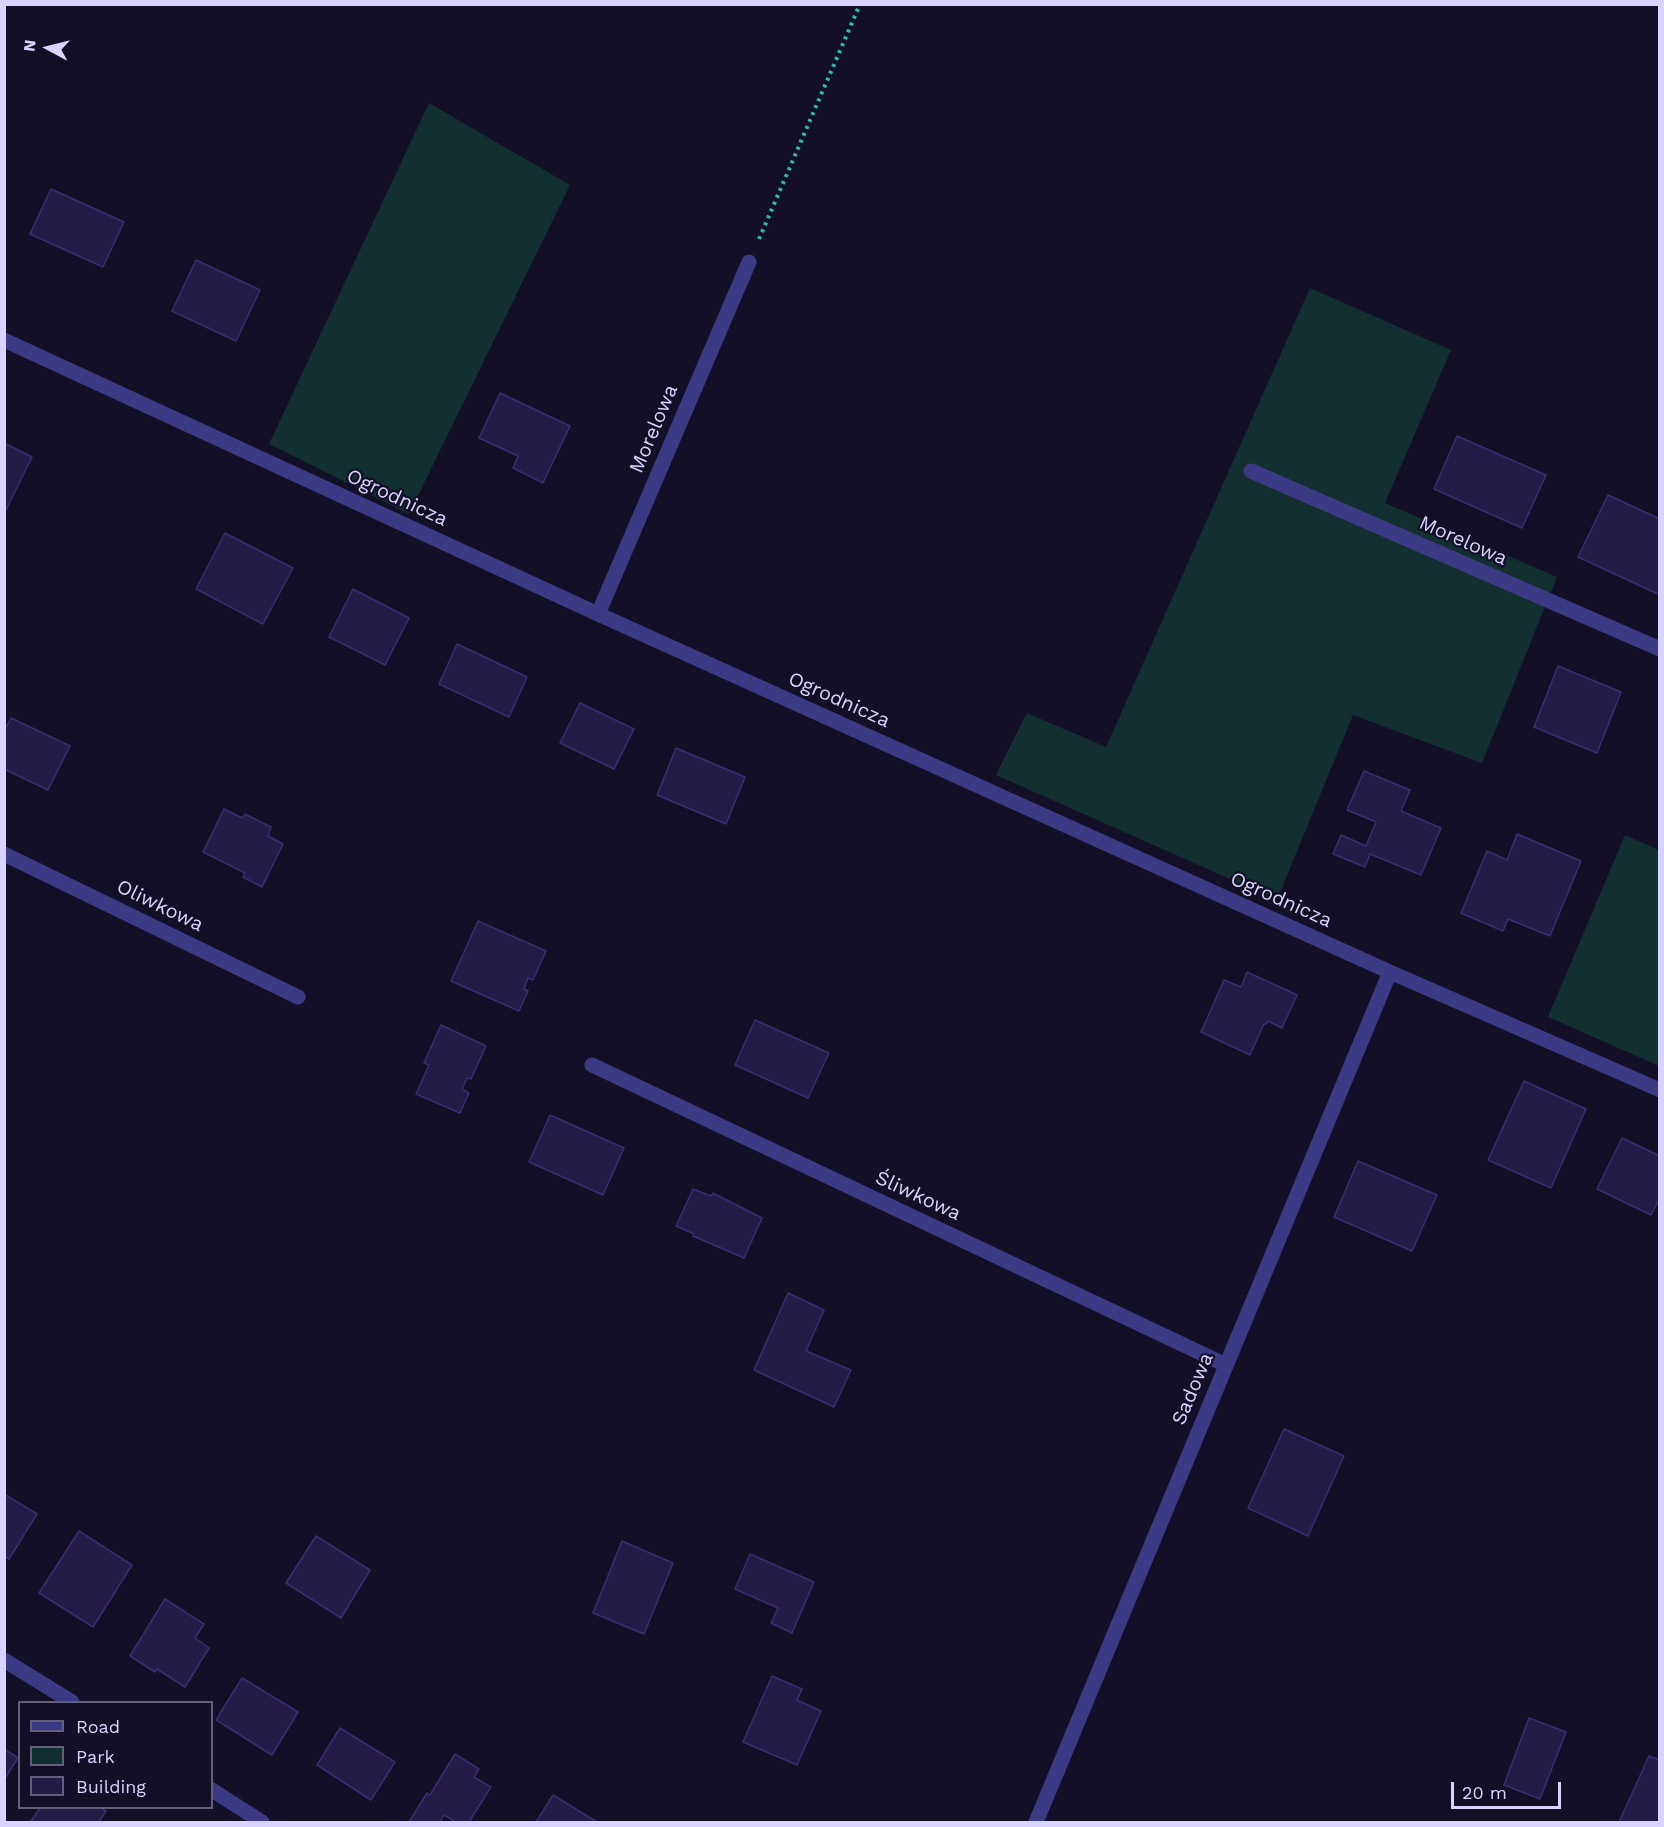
<!DOCTYPE html>
<html>
<head>
<meta charset="utf-8">
<style>
	body { margin:0 }
	#map { position:relative; width:1664px; height:1827px; overflow:hidden; background:#130f26; font-family:"Work Sans",sans-serif }
	canvas { display:block }
	.frame { position:absolute; inset:0; border:6px solid #d9d4ff; pointer-events:none }
	.legend { position:absolute; left:18px; top:1701px; width:195px; height:108px; box-sizing:border-box; background:#130f26; border:2px solid #625e7d; margin:0; padding:8px 10px; list-style:none; font-size:18px; color:#d9d4ff }
	.legend li { display:flex; align-items:center; gap:12px; height:30px }
	.legend b { width:30px; border:2px solid #625e7d }
	.north { position:absolute; left:18px; top:18px; width:60px; height:60px; -webkit-text-stroke:4px #130f26; paint-order:stroke; rotate:277deg; font-size:16px; font-weight:700; line-height:24px; text-align:center; color:#d9d4ff }
	.north::after { content:''; display:block; margin:auto; width:21px; height:27px; background:#d9d4ff; clip-path:polygon(50% 0,100% 100%,50% 72%,0 100%) }
	.scale { position:absolute; left:1451px; top:1782px; width:110px; height:27px; box-sizing:border-box; border:3px solid #d9d4ff; border-top:0; padding-left:8px; font-size:18px; line-height:21px; white-space:nowrap; color:#d9d4ff; -webkit-text-stroke:4px #130f26; paint-order:stroke }
</style>
</head>
<body>
<div id="map">
<canvas width="1664" height="1827"></canvas>
<div class="frame"></div>
<ul class="legend">
<li><b style="height:8px;background:#3d3a85"></b>Road</li>
<li><b style="height:16px;background:#12302f"></b>Park</li>
<li><b style="height:16px;background:#241b47"></b>Building</li>
</ul>
<div class="north">N</div>
<div class="scale">20 m</div>
</div>
<script>
const g = document.querySelector('canvas').getContext('2d');
g.lineJoin = 'round';
function fill(path, color) {
  g.fillStyle = color;
  g.fill(path, 'evenodd');
}
function toPath(rows) {
  const path = new Path2D();
  for (const r of rows) {
    path.moveTo(r[0], r[1]);
    for (let i = 2; i < r.length; i += 2) path.lineTo(r[i], r[i + 1]);
  }
  return path;
}
function strokePath(path, color, width, dash) {
  g.strokeStyle = color;
  g.lineWidth = width;
  g.lineCap = dash ? 'butt' : 'round';
  g.setLineDash(dash || []);
  g.stroke(path);
}
function drawText(font, color, halo, rows, align = 'center') {
  g.font = font + ' "Work Sans",sans-serif';
  g.lineWidth = 4.5;
  g.setLineDash([]);
  g.textBaseline = 'middle';
  g.strokeStyle = halo;
  g.fillStyle = color;
  for (const [text, x, y, turn = 0] of rows) {
    g.save();
    g.translate(x, y);
    g.rotate((+turn || 0) * Math.PI / 180);
    g.textAlign = isNaN(turn) ? turn : align;
    if (halo) g.strokeText(text, 0, 0);
    g.fillText(text, 0, 0);
    g.restore();
  }
}
fill(toPath([
	[429,103,570,185,409,514,269,444],
	[1310,288,1451,350,1385,503,1557,577,1482,763,1353,715,1277,900,996,775,1027,713,1106,747],
	[1625,835,1659,850,1659,1066,1548,1017]
]), '#12302f');
const building = toPath([
	[51,189,124,222,103,267,30,234,51,189],
	[196,260,260,290,236,341,172,311,196,260],
	[500,393,570,426,543,483,513,468,518,456,479,438,500,393],
	[1457,436,1546,475,1522,528,1434,489,1457,436],
	[4,443,32,457,4,514,4,443],
	[1608,495,1660,519,1660,595,1578,557,1608,495],
	[225,533,293,568,263,624,196,589,225,533],
	[353,589,409,618,385,665,329,637,353,589],
	[457,644,527,677,509,717,439,684,457,644],
	[1558,666,1621,692,1597,753,1534,727,1558,666],
	[580,703,634,729,614,769,560,743,580,703],
	[11,718,70,746,48,790,4,769,4,731,11,718],
	[676,748,745,777,726,824,657,795,676,748],
	[1364,771,1410,790,1401,811,1441,828,1421,875,1370,854,1365,867,1333,854,1341,835,1366,846,1376,822,1347,810,1364,771],
	[224,809,242,818,245,814,271,827,268,836,283,844,262,887,243,877,245,873,203,852,224,809],
	[1517,834,1581,861,1550,936,1508,919,1503,931,1461,913,1487,851,1507,860,1517,834],
	[478,921,546,951,533,980,528,978,524,989,528,991,519,1011,451,981,478,921],
	[1247,972,1297,995,1282,1028,1268,1021,1266,1024,1264,1024,1250,1055,1201,1032,1224,980,1241,987,1247,972],
	[755,1020,829,1053,808,1098,735,1065,755,1020],
	[441,1025,486,1046,471,1079,467,1078,462,1089,469,1093,460,1113,416,1094,429,1065,424,1063,441,1025],
	[1524,1081,1586,1109,1551,1188,1488,1160,1524,1081],
	[550,1115,624,1148,603,1195,529,1162,550,1115],
	[1622,1138,1660,1156,1660,1198,1651,1215,1597,1189,1622,1138],
	[1358,1161,1437,1195,1412,1251,1334,1217,1358,1161],
	[693,1189,711,1196,713,1193,762,1218,744,1258,693,1236,694,1234,676,1226,693,1189],
	[788,1293,824,1310,806,1351,851,1370,834,1407,754,1370,788,1293],
	[1284,1429,1344,1456,1308,1536,1248,1508,1284,1429],
	[4,1494,37,1514,9,1559,4,1556,4,1494],
	[79,1531,132,1565,93,1627,39,1593,79,1531],
	[316,1536,370,1570,341,1618,286,1583,316,1536],
	[622,1541,673,1563,644,1634,593,1613,622,1541],
	[750,1554,814,1582,792,1633,771,1623,778,1608,735,1589,750,1554],
	[165,1599,204,1624,195,1638,209,1648,185,1687,157,1669,155,1672,130,1656,165,1599],
	[772,1676,802,1689,797,1700,821,1711,797,1765,743,1742,772,1676],
	[242,1678,298,1712,272,1755,216,1720,242,1678],
	[1529,1718,1566,1732,1540,1799,1504,1785,1529,1718],
	[340,1728,395,1762,371,1800,317,1765,340,1728],
	[4,1749,18,1758,4,1780,4,1749],
	[455,1754,479,1769,474,1777,491,1787,469,1822,456,1822,444,1815,440,1822,409,1822,427,1793,430,1795,455,1754],
	[1649,1756,1660,1760,1660,1822,1619,1822,1649,1756],
	[553,1795,597,1822,536,1822,553,1795],
	[40,1808,101,1808,106,1811,99,1822,33,1822,31,1821,40,1808]
]);
fill(building, '#241b47');
strokePath(building, '#3b2d73', 1.5);
strokePath(toPath([
	[759,239,860,4]
]), '#2fb8b0', 4, [3, 4.5]);
strokePath(toPath([
	[4,340,598,614,1390,972,1660,1090],
	[1251,471,1660,649],
	[598,614,749,262],
	[4,854,298,997],
	[592,1065,1226,1365],
	[4,1660,72,1702],
	[212,1790,262,1822],
	[1036,1822,1390,972]
]), '#3d3a85', 15);
drawText('20px', '#d9d4ff', '#130f26', [
	["Morelowa",654,429,-67],
	["Ogrodnicza",397,498,25],
	["Morelowa",1463,541,24],
	["Ogrodnicza",839,700,24],
	["Ogrodnicza",1281,900,24],
	["Oliwkowa",160,906,26],
	["Śliwkowa",918,1196,25],
	["Sadowa",1193,1389,-67]
]);
</script>
</body>
</html>
